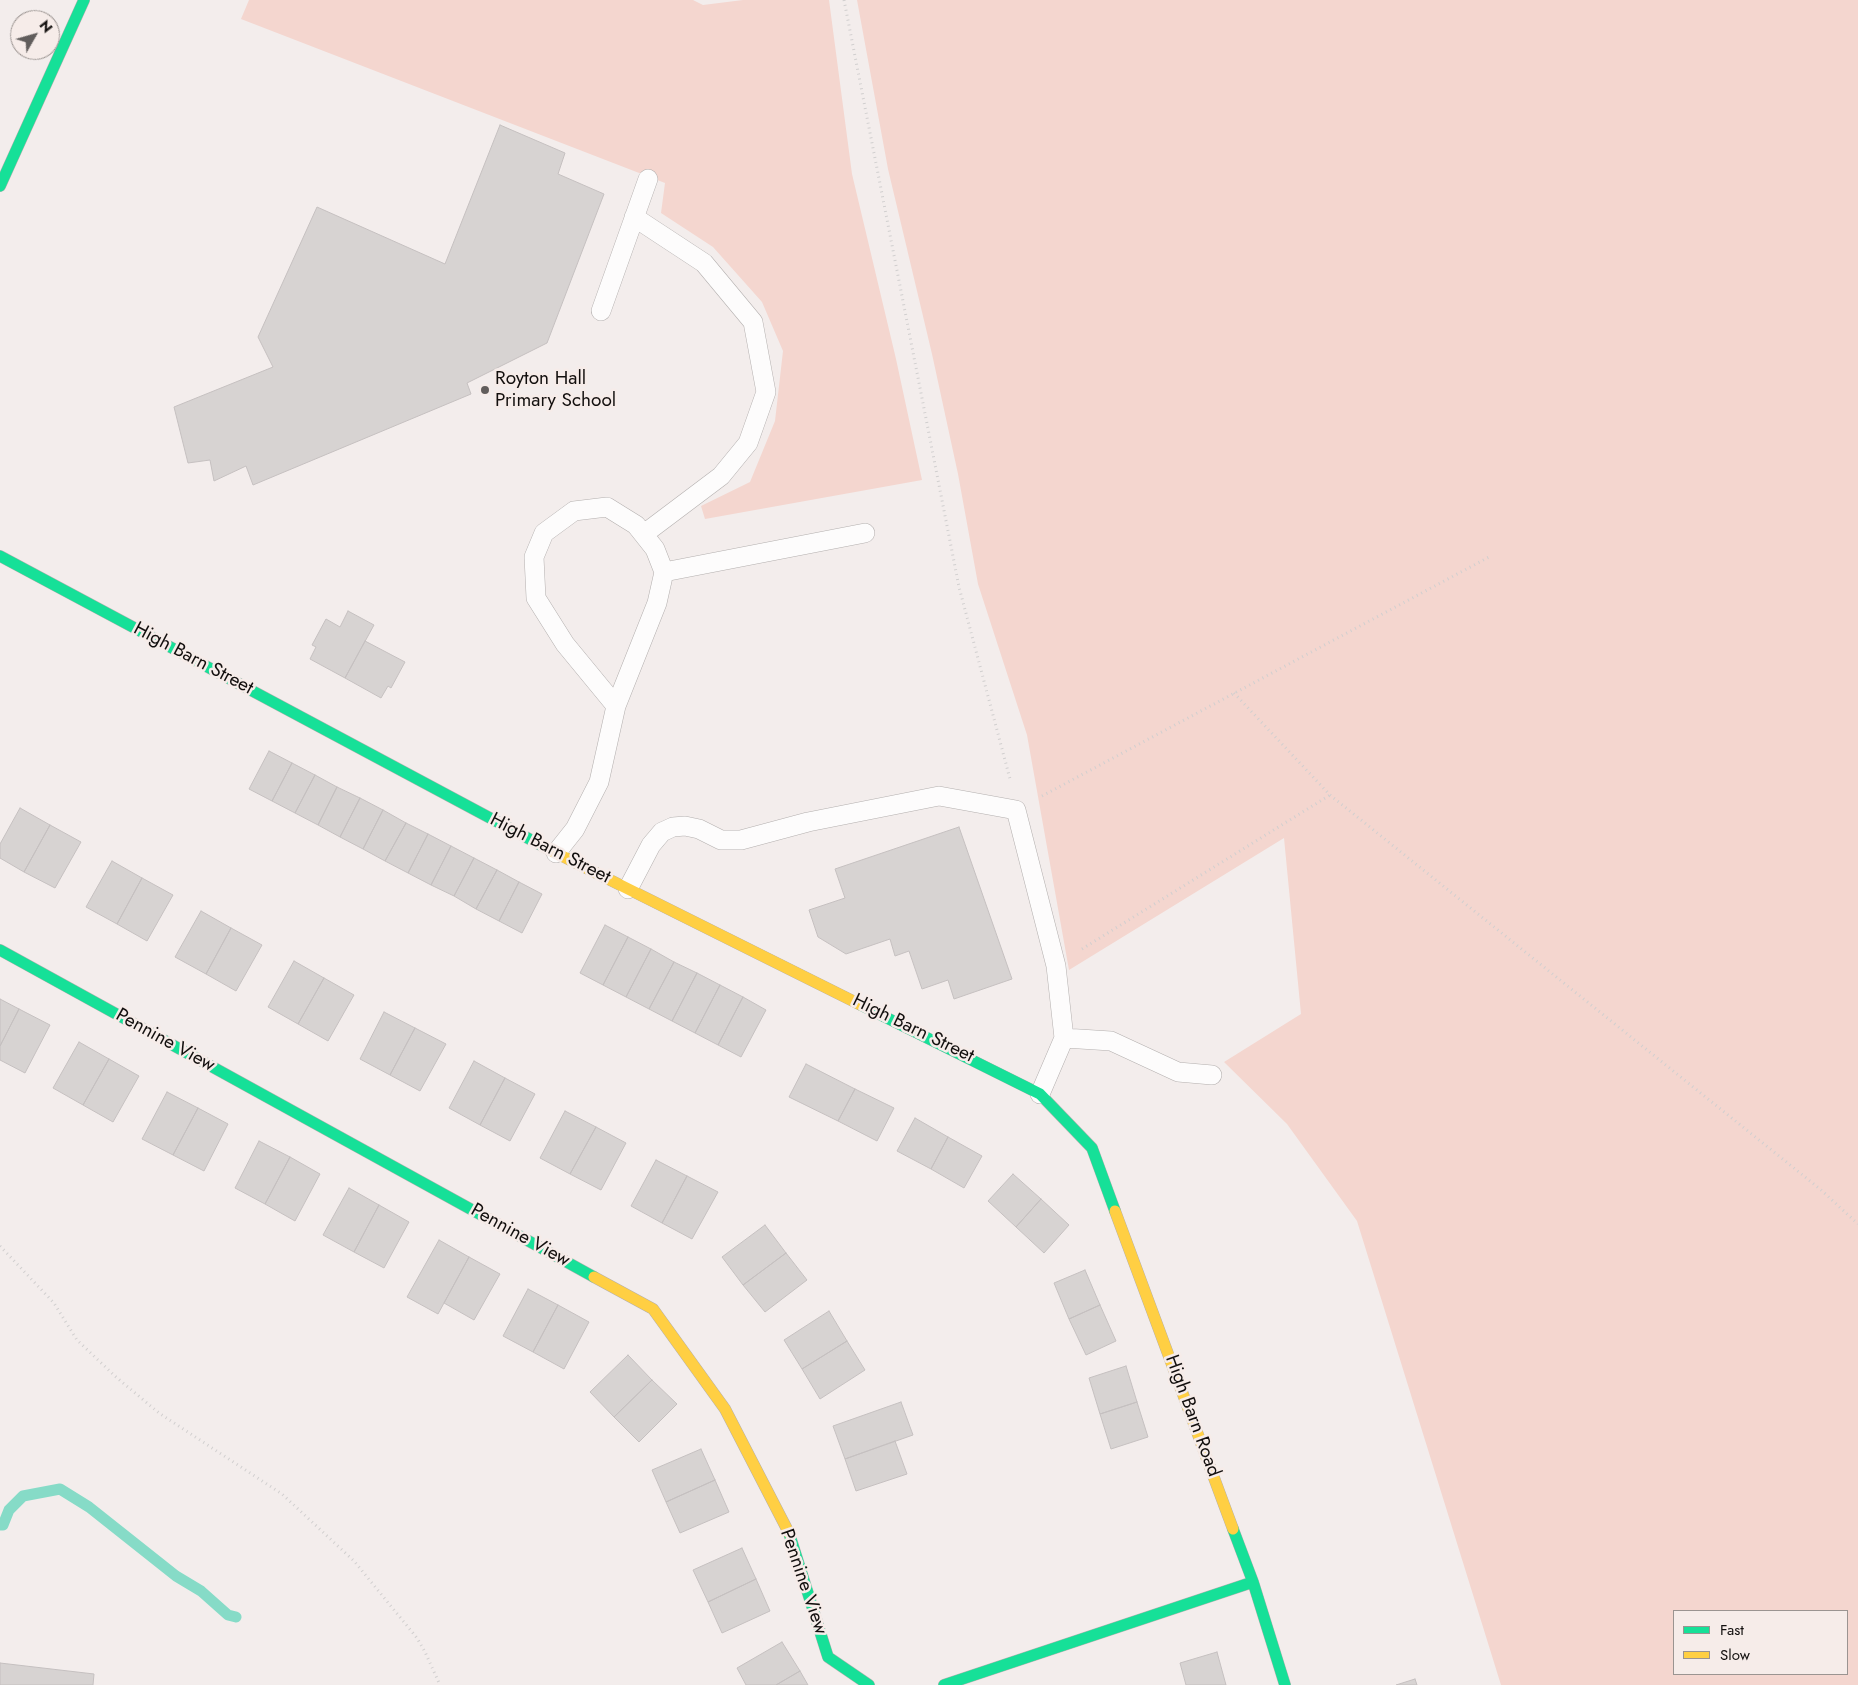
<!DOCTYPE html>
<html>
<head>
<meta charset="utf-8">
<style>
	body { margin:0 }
	#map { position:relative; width:1858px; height:1685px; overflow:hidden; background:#f3edec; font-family:Jost,sans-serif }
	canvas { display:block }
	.legend { position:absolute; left:1673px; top:1610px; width:175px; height:65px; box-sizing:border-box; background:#f6ece9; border:1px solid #9b9491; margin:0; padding:6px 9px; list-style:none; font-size:15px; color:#120f0e }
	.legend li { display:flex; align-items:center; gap:10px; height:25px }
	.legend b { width:25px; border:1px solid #9b9491 }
	.north { position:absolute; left:10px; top:10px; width:50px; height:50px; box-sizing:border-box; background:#f6ece9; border:1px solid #9b9491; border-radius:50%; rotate:52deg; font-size:14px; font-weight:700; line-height:20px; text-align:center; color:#120f0e }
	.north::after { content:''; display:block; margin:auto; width:18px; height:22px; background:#615d5c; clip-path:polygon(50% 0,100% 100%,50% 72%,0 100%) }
</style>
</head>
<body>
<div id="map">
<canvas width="1858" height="1685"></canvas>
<ul class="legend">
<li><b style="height:6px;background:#16e098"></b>Fast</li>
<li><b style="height:6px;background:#ffcf43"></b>Slow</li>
</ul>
<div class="north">N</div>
</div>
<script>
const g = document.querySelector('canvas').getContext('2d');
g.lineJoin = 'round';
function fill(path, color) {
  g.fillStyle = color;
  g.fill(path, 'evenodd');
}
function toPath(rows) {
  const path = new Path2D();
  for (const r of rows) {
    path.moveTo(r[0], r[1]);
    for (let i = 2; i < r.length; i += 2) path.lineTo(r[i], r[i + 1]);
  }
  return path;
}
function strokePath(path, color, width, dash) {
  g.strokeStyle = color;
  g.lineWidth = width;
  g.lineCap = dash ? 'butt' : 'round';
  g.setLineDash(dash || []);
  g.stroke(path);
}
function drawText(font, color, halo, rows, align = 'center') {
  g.font = font + ' Jost,sans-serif';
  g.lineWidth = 5;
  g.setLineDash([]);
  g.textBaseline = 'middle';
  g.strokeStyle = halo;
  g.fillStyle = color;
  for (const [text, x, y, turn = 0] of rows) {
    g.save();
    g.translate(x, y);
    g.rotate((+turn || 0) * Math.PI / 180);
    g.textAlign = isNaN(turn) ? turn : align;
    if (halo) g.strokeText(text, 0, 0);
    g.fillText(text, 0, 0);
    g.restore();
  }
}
fill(toPath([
	[249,0,693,0,703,5,743,0,829,0,852,174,896,359,922,480,705,519,701,506,750,482,775,421,783,351,762,302,713,247,661,213,665,183,241,19],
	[857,0,1858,0,1858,1685,1501,1685,1357,1221,1287,1124,1224,1062,1301,1014,1284,838,1069,970,1027,735,978,584,958,474,932,354,888,169],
	[1674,1611,1847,1611,1847,1674,1674,1674]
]), '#f4d6cf');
strokePath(toPath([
	[0,1525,3,1525,9,1510,23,1496,60,1489,89,1507,176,1576,201,1591,228,1615,236,1617]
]), '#86dbc7', 11);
const building = toPath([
	[500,125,565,153,558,174,604,194,547,343,467,383,471,394,253,485,246,466,214,481,210,460,188,463,174,407,273,367,258,337,317,207,445,264,500,125],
	[348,611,374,625,345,678,310,659,316,647,312,645,326,619,340,627,348,611],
	[365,641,405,662,391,688,388,686,381,698,345,678,365,641],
	[269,751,292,763,272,801,249,789,269,751],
	[292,763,315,775,295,813,272,801,292,763],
	[315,775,337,787,318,825,295,813,315,775],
	[337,787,360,798,340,837,318,825,337,787],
	[360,798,383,810,363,849,340,837,360,798],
	[20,808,50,825,24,872,0,858,0,844,20,808],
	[383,810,406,823,385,861,363,849,383,810],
	[406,823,428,834,408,873,385,861,406,823],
	[50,825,81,842,55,888,24,872,50,825],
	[959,827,1012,979,954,999,948,980,922,989,909,951,895,956,890,939,846,954,818,937,809,910,845,898,835,869,959,827],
	[428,834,451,846,431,885,408,873,428,834],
	[451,846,474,858,454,896,431,885,451,846],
	[474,858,497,870,476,909,454,896,474,858],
	[112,861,142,878,117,924,86,907,112,861],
	[497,870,519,882,499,921,476,909,497,870],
	[142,878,173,895,147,941,117,924,142,878],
	[519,882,542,894,522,933,499,921,519,882],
	[201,911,231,928,206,974,175,957,201,911],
	[605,925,628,937,603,985,580,973,605,925],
	[231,928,262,945,236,991,206,974,231,928],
	[628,937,651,949,626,997,603,985,628,937],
	[651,949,674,962,649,1009,626,997,651,949],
	[294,961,324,978,298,1024,268,1007,294,961],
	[674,962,697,973,672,1021,649,1009,674,962],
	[697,973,720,985,695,1033,672,1021,697,973],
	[324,978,354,995,328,1041,298,1024,324,978],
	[720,985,743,997,718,1045,695,1033,720,985],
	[743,997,766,1010,741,1057,718,1045,743,997],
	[0,999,19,1009,0,1046,0,999],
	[19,1009,50,1025,25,1073,0,1060,0,1046,19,1009],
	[384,1012,415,1028,390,1075,360,1059,384,1012],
	[415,1028,446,1044,420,1091,390,1075,415,1028],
	[79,1042,109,1059,83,1105,53,1088,79,1042],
	[109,1059,139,1076,113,1122,83,1105,109,1059],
	[474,1061,505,1078,480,1125,449,1108,474,1061],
	[806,1064,855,1089,838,1121,789,1097,806,1064],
	[505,1078,535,1094,510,1141,480,1125,505,1078],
	[855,1089,894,1108,877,1141,838,1121,855,1089],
	[167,1092,198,1108,173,1155,142,1139,167,1092],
	[198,1108,228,1124,204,1171,173,1155,198,1108],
	[565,1111,596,1127,570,1174,540,1158,565,1111],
	[915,1118,948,1137,931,1169,897,1151,915,1118],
	[596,1127,626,1143,601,1190,570,1174,596,1127],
	[948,1137,982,1156,964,1188,931,1169,948,1137],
	[259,1141,290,1157,265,1204,235,1188,259,1141],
	[290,1157,320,1174,295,1221,265,1204,290,1157],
	[656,1160,687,1176,662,1223,631,1206,656,1160],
	[1013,1174,1041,1199,1016,1227,988,1201,1013,1174],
	[687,1176,718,1192,692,1239,662,1223,687,1176],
	[349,1188,379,1205,354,1252,323,1235,349,1188],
	[1041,1199,1069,1225,1044,1253,1016,1227,1041,1199],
	[379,1205,409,1222,384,1268,354,1252,379,1205],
	[765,1225,786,1253,743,1285,722,1257,765,1225],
	[439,1240,469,1257,438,1314,407,1297,439,1240],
	[786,1253,807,1280,765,1312,743,1285,786,1253],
	[469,1257,500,1274,474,1320,444,1303,469,1257],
	[1085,1270,1100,1305,1069,1319,1054,1283,1085,1270],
	[528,1289,558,1305,533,1352,503,1336,528,1289],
	[558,1305,589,1322,564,1369,533,1352,558,1305],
	[1100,1305,1116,1341,1086,1355,1069,1319,1100,1305],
	[829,1311,847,1341,802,1369,784,1340,829,1311],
	[847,1341,865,1370,820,1399,802,1369,847,1341],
	[628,1355,652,1380,614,1417,590,1392,628,1355],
	[1126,1366,1137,1402,1100,1414,1089,1378,1126,1366],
	[652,1380,677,1404,639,1442,614,1417,652,1380],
	[901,1402,913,1435,845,1459,833,1426,901,1402],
	[1137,1402,1148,1437,1111,1449,1100,1414,1137,1402],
	[895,1441,907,1474,856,1491,845,1459,895,1441],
	[701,1449,715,1480,666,1502,652,1470,701,1449],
	[715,1480,729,1512,680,1533,666,1502,715,1480],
	[742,1548,756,1579,708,1602,693,1570,742,1548],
	[756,1579,770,1611,722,1633,708,1602,756,1579],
	[782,1642,800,1671,776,1685,746,1685,737,1668,782,1642],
	[1217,1652,1226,1685,1186,1685,1180,1663,1217,1652],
	[0,1663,94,1674,93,1685,0,1685,0,1663],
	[800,1671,808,1685,776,1685,800,1671],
	[1415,1679,1417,1685,1396,1685,1415,1679]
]);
fill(building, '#d7d3d2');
strokePath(building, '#c5c0c0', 1);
const lane = toPath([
	[634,217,704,263,753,322,766,392,748,443,721,476,644,534],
	[601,311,648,179],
	[664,572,865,533],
	[556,853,575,829,599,782,616,706,565,644,536,598,534,557,544,533,574,511,607,507,636,525,655,549,664,572,657,603,616,706],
	[628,889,651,845,662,832,673,827,685,826,699,829,721,840,741,840,808,822,939,796,1016,810,1056,966,1064,1038,1040,1094],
	[1064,1038,1111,1041,1178,1072,1212,1075]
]);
const fast = toPath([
	[0,186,84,0],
	[0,556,550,850],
	[0,950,594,1277],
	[861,1005,1040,1094,1092,1148,1115,1211],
	[1233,1529,1253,1582,1285,1685],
	[789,1533,828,1657,869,1685],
	[944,1685,1253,1582]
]);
const slow = toPath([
	[550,850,861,1005],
	[1115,1211,1233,1529],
	[594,1277,653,1309,725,1409,789,1533]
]);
strokePath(lane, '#b3afae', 20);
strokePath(fast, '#b3afae', 12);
strokePath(slow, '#b3afae', 12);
strokePath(toPath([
	[844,0,959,587,1010,779],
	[1234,693,1330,795,1820,1189,1858,1224],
	[1042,796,1489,557],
	[1082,949,1330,795],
	[0,1246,54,1303,77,1340,116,1377,159,1413,282,1494,354,1561,417,1638,425,1652,440,1685]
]), '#d1cfcf', 3, [1, 4]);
strokePath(lane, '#fdfcfc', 19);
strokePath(fast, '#16e098', 11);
strokePath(slow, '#ffcf43', 11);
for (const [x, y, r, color] of [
	[485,390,5,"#615d5c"]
]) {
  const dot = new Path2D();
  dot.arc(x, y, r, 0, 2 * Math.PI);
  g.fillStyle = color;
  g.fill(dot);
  strokePath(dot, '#f6ece9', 2);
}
drawText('19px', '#120f0e', '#f6ece9', [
	["Royton Hall",495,379],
	["Primary School",495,401]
], 'left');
drawText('19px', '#120f0e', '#f6ece9', [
	["High Barn Street",193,659,28],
	["High Barn Street",550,849,27],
	["High Barn Street",913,1029,26],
	["Pennine View",165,1041,29],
	["Pennine View",520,1236,29],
	["High Barn Road",1192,1416,70],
	["Pennine View",803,1582,71]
]);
</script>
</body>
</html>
